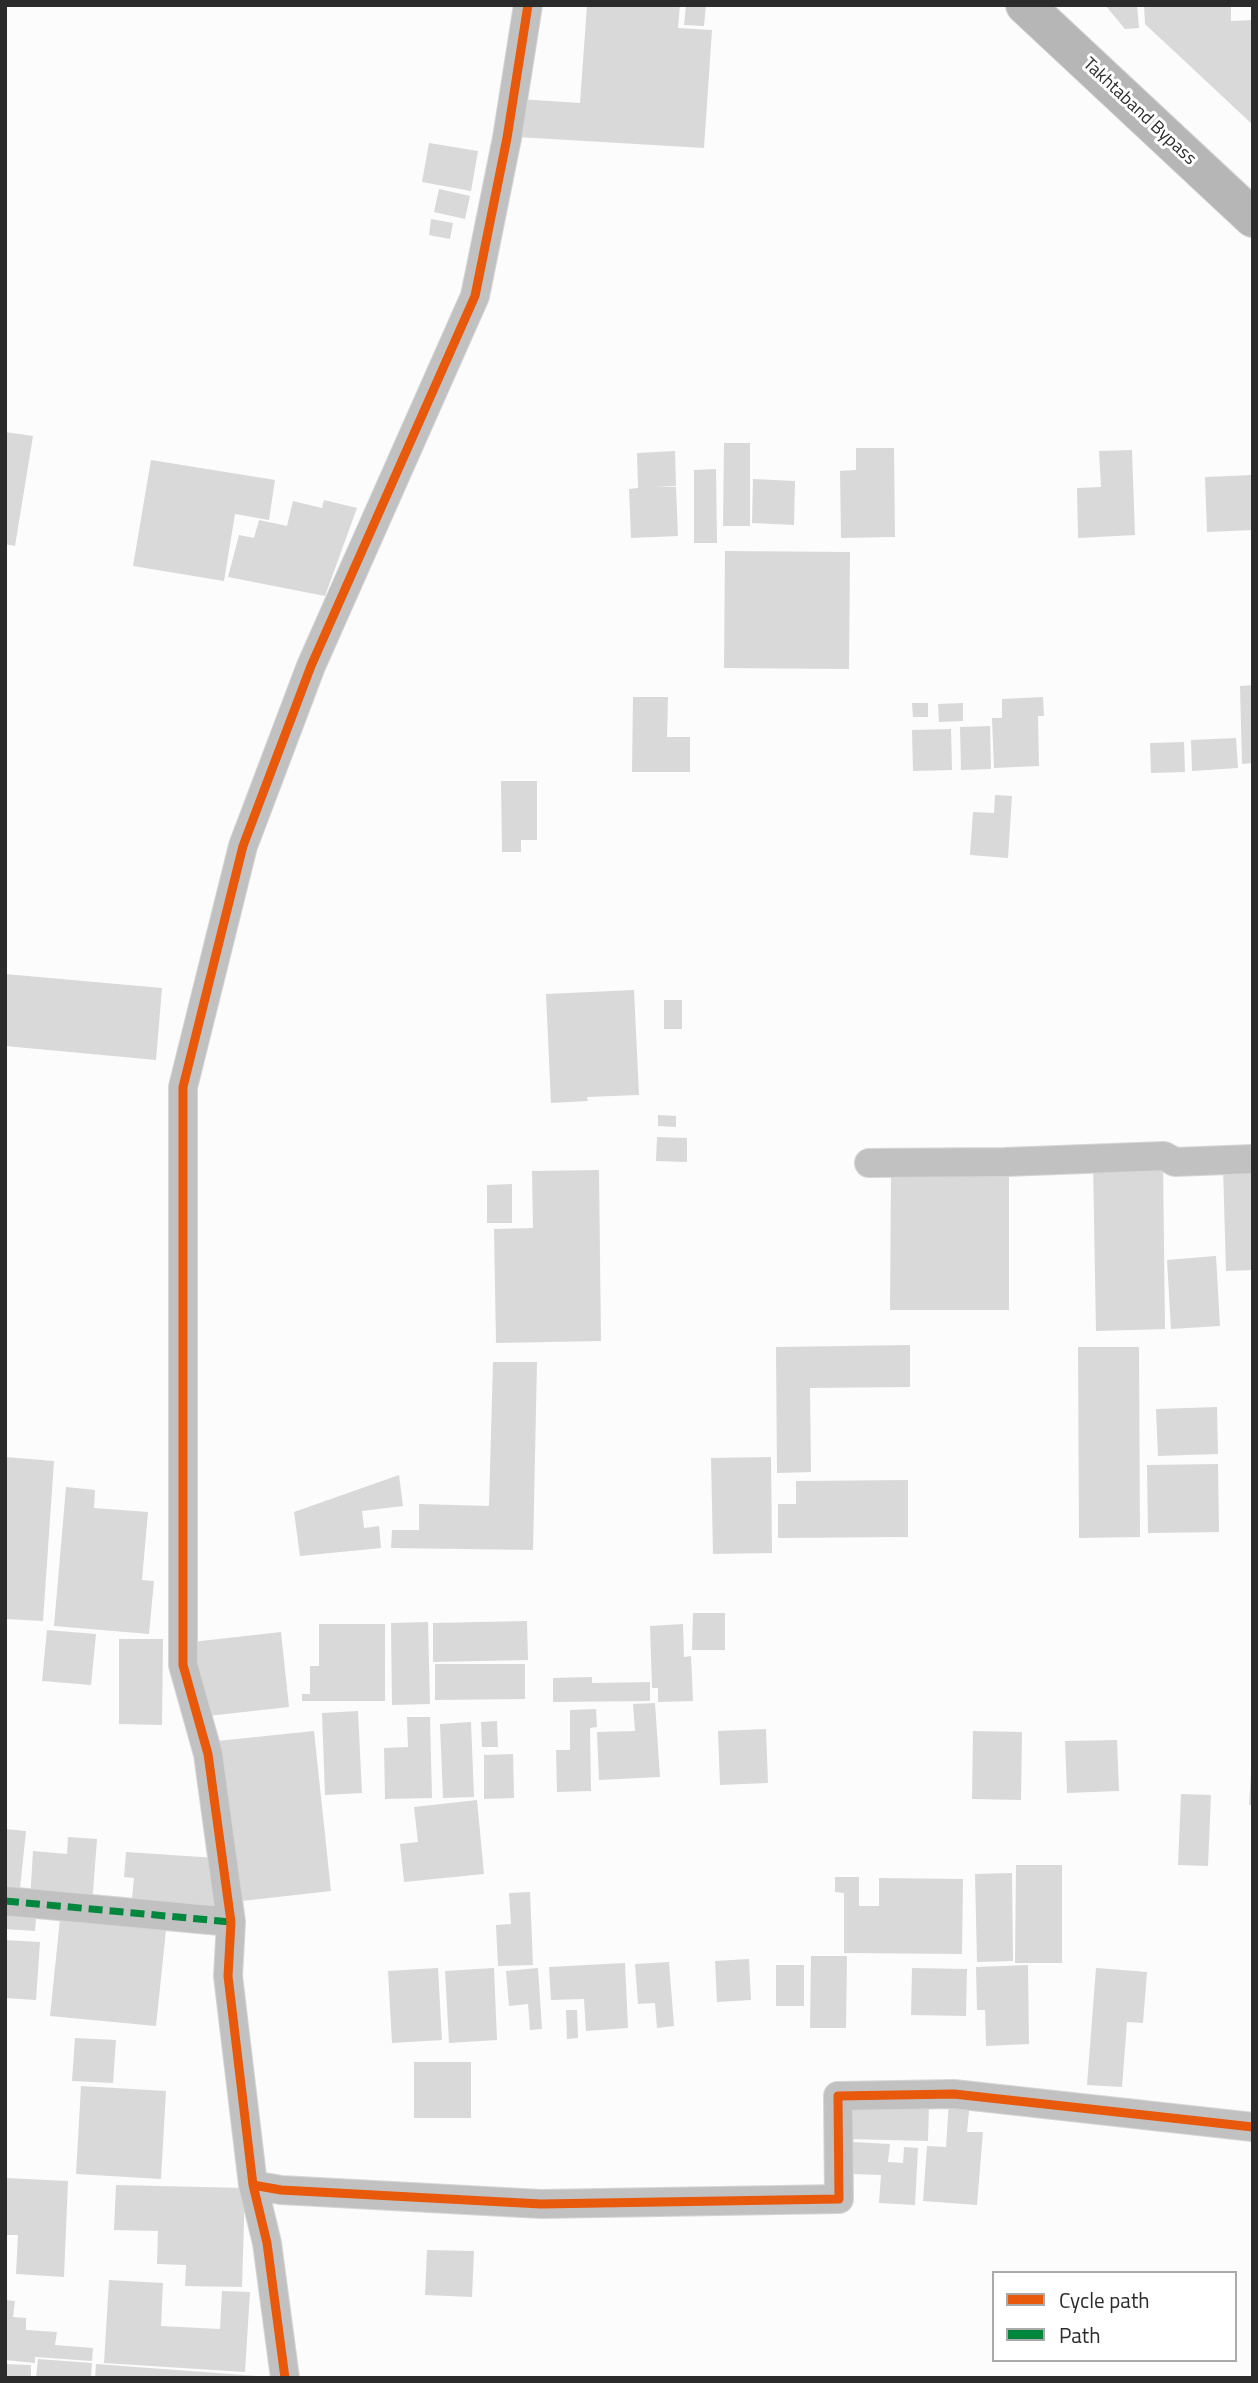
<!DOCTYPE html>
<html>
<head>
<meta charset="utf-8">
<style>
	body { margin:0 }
	#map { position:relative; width:1258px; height:2383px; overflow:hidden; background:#fcfcfc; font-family:"Titillium Web",sans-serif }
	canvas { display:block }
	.frame { position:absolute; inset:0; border:7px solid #2b2b2c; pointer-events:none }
	.legend { position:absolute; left:992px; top:2271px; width:245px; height:91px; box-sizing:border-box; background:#fff; border:2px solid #aaaaab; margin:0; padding:9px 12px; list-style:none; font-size:21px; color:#2b2b2c }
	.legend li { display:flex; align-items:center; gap:14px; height:35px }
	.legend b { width:35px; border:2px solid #aaaaab }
</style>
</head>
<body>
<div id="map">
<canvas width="1258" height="2383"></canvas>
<div class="frame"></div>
<ul class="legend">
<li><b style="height:9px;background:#e8590c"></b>Cycle path</li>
<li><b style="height:9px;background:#00873e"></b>Path</li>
</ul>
</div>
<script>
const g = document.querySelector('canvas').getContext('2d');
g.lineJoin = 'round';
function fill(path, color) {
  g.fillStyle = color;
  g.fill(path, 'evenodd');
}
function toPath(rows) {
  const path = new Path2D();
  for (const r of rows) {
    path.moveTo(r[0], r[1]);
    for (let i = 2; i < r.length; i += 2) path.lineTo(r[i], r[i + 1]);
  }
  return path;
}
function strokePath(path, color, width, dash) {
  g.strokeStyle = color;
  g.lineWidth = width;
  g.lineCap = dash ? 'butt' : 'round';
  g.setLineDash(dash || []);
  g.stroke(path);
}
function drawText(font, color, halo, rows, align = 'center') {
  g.font = font + ' "Titillium Web",sans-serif';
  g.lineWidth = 6;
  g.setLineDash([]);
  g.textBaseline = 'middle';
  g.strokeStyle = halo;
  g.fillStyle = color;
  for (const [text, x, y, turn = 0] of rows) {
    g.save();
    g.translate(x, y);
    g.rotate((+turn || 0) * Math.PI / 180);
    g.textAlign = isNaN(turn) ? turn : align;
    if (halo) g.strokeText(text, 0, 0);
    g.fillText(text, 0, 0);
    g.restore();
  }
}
fill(toPath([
	[587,5,680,5,678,28,712,30,704,148,517,137,519,99,580,103],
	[686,5,706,5,704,26,684,25],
	[1105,5,1137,5,1139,28,1125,29],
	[1144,5,1231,5,1231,21,1253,20,1253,125,1145,24],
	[429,143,478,151,471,191,422,182],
	[439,189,470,196,465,219,434,212],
	[431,219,453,223,450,239,429,235],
	[5,432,33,436,15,546,5,544],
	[724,443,750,443,750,526,723,526],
	[856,448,894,448,895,537,841,538,840,471,856,470],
	[1132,450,1135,535,1078,538,1077,488,1101,487,1099,451],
	[675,451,676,486,654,487,676,487,678,536,631,538,629,489,638,488,637,453],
	[151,460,275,480,269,520,235,514,224,581,133,566],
	[716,469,717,543,694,543,694,470],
	[1253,475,1253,530,1207,532,1205,477],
	[753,479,795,481,794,525,752,523],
	[324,500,357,508,325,596,228,577,239,535,254,538,259,520,287,526,293,501,322,508],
	[725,551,850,552,849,669,724,668],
	[1253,685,1253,763,1242,764,1240,686],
	[633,697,668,697,667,737,690,737,690,772,632,772],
	[1043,697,1044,716,1038,716,1039,766,994,768,992,718,1002,718,1002,699],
	[912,703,928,703,928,717,913,717],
	[963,703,963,721,939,722,938,704],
	[990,726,991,769,961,770,960,727],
	[951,729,952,770,913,771,912,730],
	[1236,738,1238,768,1192,771,1191,740],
	[1184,742,1185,772,1151,773,1150,743],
	[501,781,537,781,537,840,521,840,521,852,502,852],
	[995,795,1012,796,1008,858,970,855,973,812,994,813],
	[5,974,162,988,156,1060,5,1046],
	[634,990,639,1095,587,1097,588,1101,551,1103,546,994],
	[664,1000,682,1000,682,1029,664,1029],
	[658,1115,676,1116,676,1127,658,1126],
	[657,1137,687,1138,687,1162,656,1161],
	[1163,1161,1165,1329,1096,1331,1093,1162],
	[1253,1166,1253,1270,1226,1271,1223,1167],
	[599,1170,601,1341,496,1343,494,1229,533,1228,532,1171],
	[891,1175,1009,1175,1009,1310,890,1310],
	[512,1184,512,1223,487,1223,487,1185],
	[1216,1256,1220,1326,1171,1329,1167,1260],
	[910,1345,910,1387,810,1388,811,1472,777,1473,776,1347],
	[1078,1347,1139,1347,1140,1537,1079,1538],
	[493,1362,537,1362,533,1550,391,1548,392,1530,419,1530,419,1504,489,1506],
	[1217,1407,1218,1454,1158,1456,1156,1409],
	[5,1457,54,1461,43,1621,5,1619],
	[771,1457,772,1553,713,1554,711,1458],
	[1218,1464,1219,1532,1148,1533,1147,1465],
	[399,1475,403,1506,362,1511,364,1528,379,1526,381,1548,300,1556,294,1512],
	[908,1480,908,1537,778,1538,778,1504,796,1504,796,1481],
	[66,1487,95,1490,94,1508,148,1512,142,1580,154,1581,149,1634,54,1626],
	[693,1613,725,1613,725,1650,692,1650],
	[527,1621,528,1660,433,1662,433,1623],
	[428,1622,430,1704,392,1705,391,1623],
	[319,1624,385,1624,385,1701,302,1701,302,1694,310,1694,310,1666,319,1666],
	[683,1624,684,1657,691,1656,693,1701,658,1702,658,1688,652,1688,650,1626],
	[47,1630,96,1634,91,1685,42,1681],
	[281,1632,289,1707,199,1717,192,1642],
	[119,1639,163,1639,162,1725,119,1724],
	[435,1664,525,1664,525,1699,435,1700],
	[592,1677,592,1683,650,1682,650,1701,553,1702,553,1678],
	[655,1703,660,1777,599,1780,597,1732,635,1731,633,1704],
	[596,1709,597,1727,590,1728,591,1791,557,1792,556,1750,570,1750,570,1710],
	[358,1711,362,1793,325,1795,322,1713],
	[407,1717,430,1717,432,1798,385,1799,384,1748,408,1747],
	[497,1721,498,1747,482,1747,481,1722],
	[471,1722,474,1797,443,1798,440,1724],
	[766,1729,768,1783,720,1785,718,1731],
	[314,1731,331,1891,233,1902,217,1741],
	[973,1731,1022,1732,1021,1800,972,1799],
	[1117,1740,1119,1791,1067,1793,1065,1741],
	[513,1754,514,1798,484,1799,484,1755],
	[1251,1773,1253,1773,1253,1805,1249,1805],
	[1181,1794,1211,1795,1208,1866,1178,1865],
	[477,1800,484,1874,404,1882,400,1844,418,1842,414,1807],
	[5,1829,26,1831,19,1898,5,1897],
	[68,1837,97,1839,92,1905,30,1901,33,1851,67,1854],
	[126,1852,217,1858,213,1913,131,1908,134,1878,124,1877],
	[1016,1865,1062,1865,1062,1963,1015,1963],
	[1012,1873,1013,1961,977,1962,975,1874],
	[835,1877,859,1877,859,1906,879,1906,879,1878,963,1879,962,1954,844,1953,844,1893,835,1892],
	[530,1892,533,1965,498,1966,496,1925,511,1924,509,1893],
	[5,1905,37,1908,35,1931,5,1929],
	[60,1919,166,1930,156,2026,50,2016],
	[5,1940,40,1942,36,2000,5,1998],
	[811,1956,847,1956,846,2028,810,2028],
	[749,1959,751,2000,717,2002,715,1961],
	[669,1962,674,2026,657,2028,655,2003,638,2004,635,1964],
	[625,1963,628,2028,586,2031,584,1999,551,2000,549,1967],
	[776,1965,804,1965,804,2006,776,2006],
	[1028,1965,1029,2044,986,2046,985,2010,977,2010,976,1967],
	[438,1968,442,2040,392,2043,388,1971],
	[494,1968,497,2040,449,2043,445,1971],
	[538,1968,542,2029,530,2030,528,2004,509,2006,506,1971],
	[912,1968,967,1969,966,2016,911,2015],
	[1096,1968,1147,1972,1143,2023,1127,2022,1122,2087,1087,2085],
	[566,2010,577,2010,578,2038,567,2039],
	[75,2038,116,2040,113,2083,72,2081],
	[414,2062,471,2062,471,2118,414,2118],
	[81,2086,166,2091,161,2179,76,2174],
	[949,2101,970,2102,967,2132,983,2132,977,2205,923,2201,927,2146,946,2147],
	[849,2103,929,2105,928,2141,848,2139],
	[853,2142,890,2144,888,2162,903,2163,904,2147,918,2148,915,2205,879,2203,881,2175,851,2174],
	[5,2178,68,2181,64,2277,16,2274,18,2235,5,2235],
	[116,2185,245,2188,242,2287,185,2286,186,2265,157,2264,158,2231,114,2230],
	[427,2250,474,2251,472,2297,425,2295],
	[109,2280,163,2283,161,2326,220,2329,222,2291,250,2292,245,2372,104,2363],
	[5,2300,15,2301,13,2317,26,2318,26,2330,57,2332,55,2345,93,2348,92,2361,35,2357,35,2363,5,2360],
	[38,2359,92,2363,91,2378,36,2378],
	[5,2364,31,2365,31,2378,5,2378],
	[96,2364,257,2376,257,2378,95,2378]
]), '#d9d9d9');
const minor = toPath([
	[869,1163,1005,1162,1164,1156,1175,1162,1253,1159],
	[5,1901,231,1922],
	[253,2185,281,2190,541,2204,839,2199,838,2096,954,2094,1253,2127],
	[285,2378,267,2243,253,2185,228,1976,231,1922,208,1754,183,1665,183,1087,243,846,311,666,475,296,507,138,528,5]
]);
const secondary = toPath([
	[1025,5,1253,218]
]);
strokePath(minor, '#d6d6d7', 30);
strokePath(secondary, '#d6d6d7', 40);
strokePath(minor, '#c2c1c1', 28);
strokePath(secondary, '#b7b6b6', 38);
strokePath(toPath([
	[5,1901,231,1922]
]), '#00873e', 7, [14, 7]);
strokePath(toPath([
	[253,2185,281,2190,541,2204,839,2199,838,2096,954,2094,1253,2127],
	[285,2378,267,2243,253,2185,228,1976,231,1922,208,1754,183,1665,183,1087,243,846,311,666,475,296,507,138,528,5]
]), '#e8590c', 9);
drawText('18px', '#2b2b2c', '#fff', [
	["Takhtaband Bypass",1139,112,43]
]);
</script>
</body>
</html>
